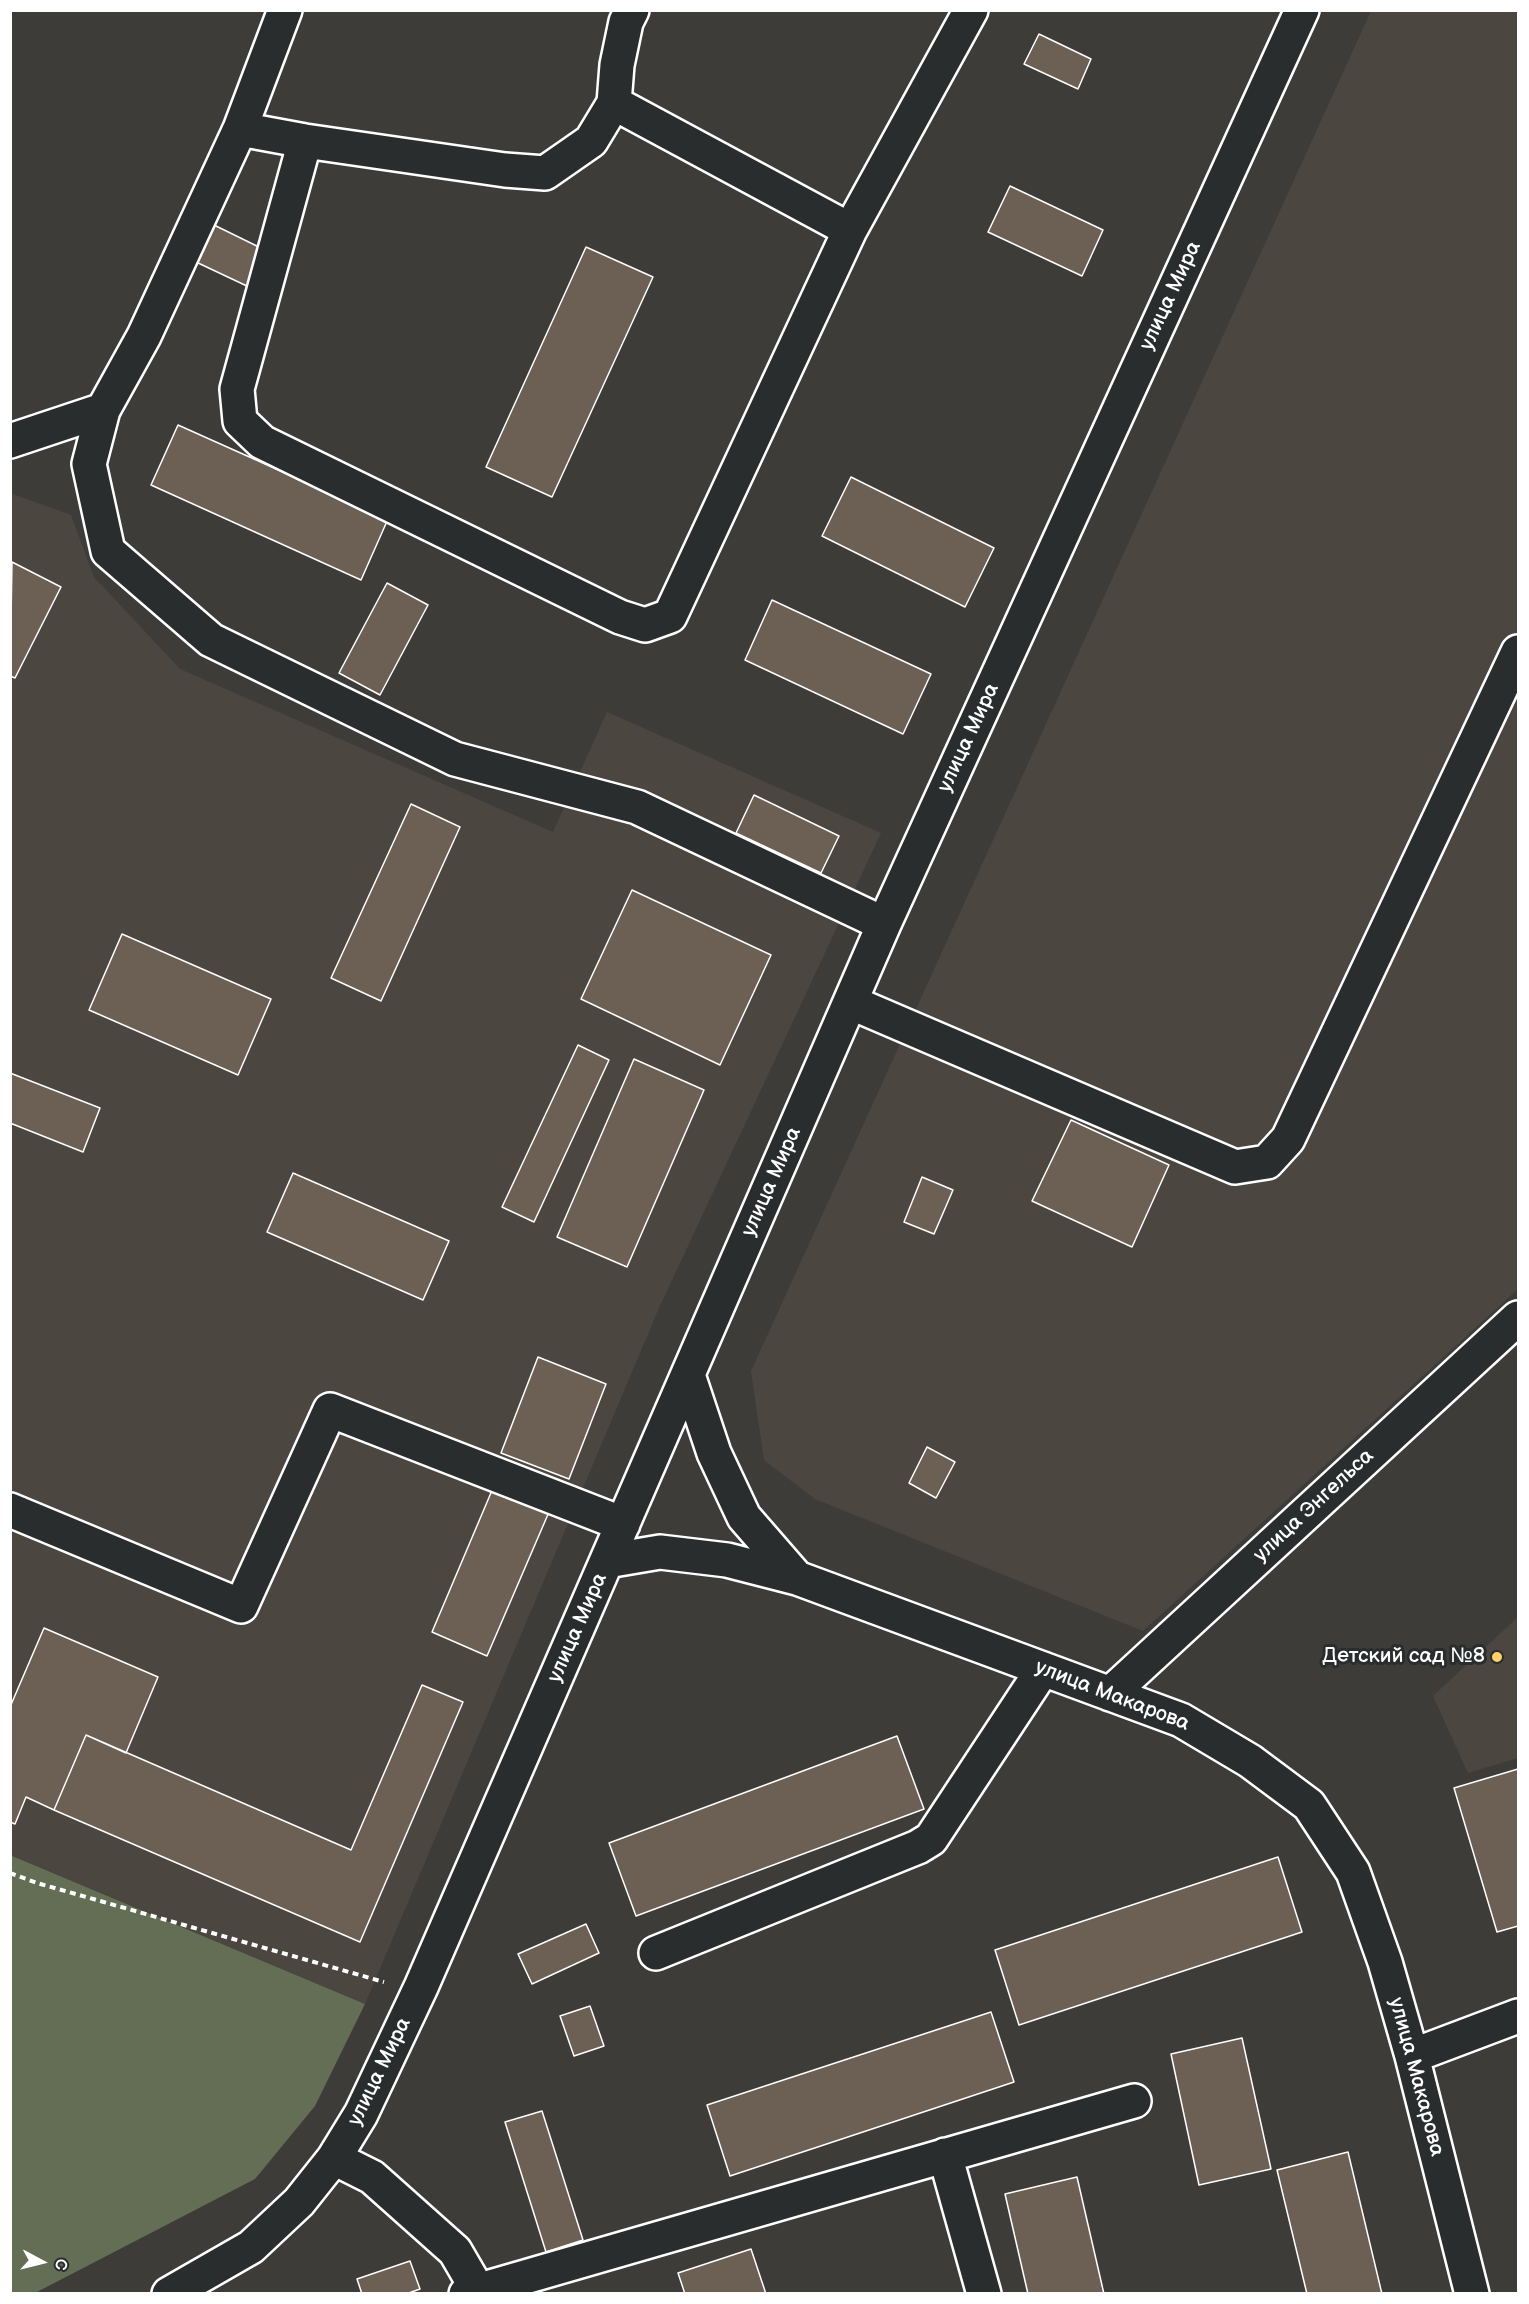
<!DOCTYPE html>
<html>
<head>
<meta charset="utf-8">
<style>
	body { margin:0 }
	#map { position:relative; width:1529px; height:2304px; overflow:hidden; background:#3e3c39; font-family:"Balsamiq Sans",sans-serif }
	canvas { display:block }
	.frame { position:absolute; inset:0; border:12px solid #fff; pointer-events:none }
	.north { position:absolute; left:12px; top:2232px; width:60px; height:60px; -webkit-text-stroke:4px #2a2d2e; paint-order:stroke; rotate:97deg; font-size:16px; font-weight:700; line-height:24px; text-align:center; color:#fff }
	.north::after { content:''; display:block; margin:auto; width:21px; height:27px; background:#fff; clip-path:polygon(50% 0,100% 100%,50% 72%,0 100%) }
</style>
</head>
<body>
<div id="map">
<canvas width="1529" height="2304"></canvas>
<div class="frame"></div>
<div class="north">С</div>
</div>
<script>
const g = document.querySelector('canvas').getContext('2d');
g.lineJoin = 'round';
function fill(path, color) {
  g.fillStyle = color;
  g.fill(path, 'evenodd');
}
function toPath(rows) {
  const path = new Path2D();
  for (const r of rows) {
    path.moveTo(r[0], r[1]);
    for (let i = 2; i < r.length; i += 2) path.lineTo(r[i], r[i + 1]);
  }
  return path;
}
function strokePath(path, color, width, dash) {
  g.strokeStyle = color;
  g.lineWidth = width;
  g.lineCap = dash ? 'butt' : 'round';
  g.setLineDash(dash || []);
  g.stroke(path);
}
function drawText(font, color, halo, rows, align = 'center') {
  g.font = font + ' "Balsamiq Sans",sans-serif';
  g.lineWidth = 6;
  g.setLineDash([]);
  g.textBaseline = 'middle';
  g.strokeStyle = halo;
  g.fillStyle = color;
  for (const [text, x, y, turn = 0] of rows) {
    g.save();
    g.translate(x, y);
    g.rotate((+turn || 0) * Math.PI / 180);
    g.textAlign = isNaN(turn) ? turn : align;
    if (halo) g.strokeText(text, 0, 0);
    g.fillText(text, 0, 0);
    g.restore();
  }
}
fill(toPath([
	[1371,11,1518,11,1518,1289,1143,1631,815,1499,764,1460,751,1371],
	[10,493,71,515,94,577,180,669,553,832,607,712,881,833,659,1308,365,2004,11,1855],
	[1518,1617,1518,1758,1468,1773,1433,1696]
]), '#4c4641');
fill(toPath([
	[10,1855,365,2004,315,2106,255,2179,35,2293,11,2293]
]), '#636e55');
const building = toPath([
	[1039,34,1091,59,1078,89,1024,64,1039,34],
	[1010,186,1103,230,1082,276,988,232,1010,186],
	[214,225,267,251,249,287,196,262,214,225],
	[586,247,653,277,552,497,486,467,586,247],
	[178,425,388,519,361,580,151,485,178,425],
	[851,477,994,548,965,607,822,536,851,477],
	[12,562,61,587,15,678,10,676,12,562],
	[387,583,428,605,380,695,339,673,387,583],
	[772,600,931,674,903,734,745,660,772,600],
	[754,795,839,836,821,873,736,833,754,795],
	[411,804,460,827,381,1001,331,978,411,804],
	[632,890,771,955,720,1065,581,999,632,890],
	[122,934,271,999,238,1075,89,1010,122,934],
	[578,1045,609,1060,534,1222,502,1207,578,1045],
	[634,1059,704,1090,627,1267,557,1237,634,1059],
	[10,1073,100,1108,83,1152,10,1123,10,1073],
	[1071,1120,1169,1165,1132,1247,1032,1201,1071,1120],
	[293,1173,449,1241,423,1300,267,1232,293,1173],
	[922,1177,953,1190,934,1234,904,1222,922,1177],
	[538,1357,606,1384,569,1479,501,1453,538,1357],
	[927,1447,955,1462,936,1498,909,1483,927,1447],
	[493,1488,549,1512,487,1656,432,1632,493,1488],
	[44,1628,158,1677,126,1753,86,1735,54,1810,26,1797,15,1824,10,1822,10,1707,44,1628],
	[422,1685,463,1702,360,1942,54,1810,86,1735,351,1850,422,1685],
	[897,1736,924,1809,636,1916,609,1843,897,1736],
	[1518,1769,1518,1926,1497,1932,1454,1788,1518,1769],
	[1278,1857,1302,1932,1019,2025,995,1950,1278,1857],
	[586,1924,599,1953,532,1984,518,1954,586,1924],
	[590,2006,604,2046,574,2056,560,2016,590,2006],
	[991,2012,1014,2082,730,2176,707,2105,991,2012],
	[1242,2038,1271,2169,1199,2185,1171,2054,1242,2038],
	[542,2111,583,2240,546,2252,505,2122,542,2111],
	[1348,2152,1382,2294,1307,2294,1277,2170,1348,2152],
	[1077,2177,1104,2294,1028,2294,1005,2194,1077,2177],
	[751,2249,766,2294,685,2294,678,2273,751,2249],
	[410,2261,420,2289,406,2294,362,2294,357,2279,410,2261]
]);
fill(building, '#6c5f53');
strokePath(building, '#fff', 1.5);
const minor = toPath([
	[285,10,240,129,144,336,103,410,89,464,108,551,211,640,455,759,637,807,884,924],
	[614,103,850,230],
	[240,129,305,141,505,170,545,173,591,141,614,103,617,65,626,22,632,10],
	[305,141,237,389,240,421,262,442,620,617,645,625,670,616,850,230,971,10],
	[10,441,103,410],
	[850,1002,1235,1167,1267,1162,1288,1139,1518,652],
	[688,1375,714,1453,744,1517,797,1578],
	[10,1510,241,1606,330,1410,623,1524],
	[607,1561,660,1552,727,1560,797,1578,1181,1720,1250,1761,1309,1805,1353,1872,1385,1962,1412,2056,1472,2294],
	[1110,1694,1518,1318],
	[656,1953,918,1847,931,1839,1043,1669],
	[1412,2056,1518,2016],
	[945,2155,984,2294],
	[334,2158,372,2177,455,2251,480,2294],
	[169,2294,251,2247,299,2202,334,2158,361,2114,421,1987,884,924,1302,10],
	[466,2294,1134,2101]
]);
strokePath(minor, '#fff', 38);
strokePath(toPath([
	[10,1873,37,1883,384,1982]
]), '#fff', 4, [6, 4.5]);
strokePath(minor, '#2a2d2e', 33);
for (const [x, y, r, color] of [
	[1497,1657,6,"#ffd166"]
]) {
  const dot = new Path2D();
  dot.arc(x, y, r, 0, 2 * Math.PI);
  g.fillStyle = color;
  g.fill(dot);
  strokePath(dot, '#2a2d2e', 2);
}
drawText('21px', '#fff', '#2a2d2e', [
	["улица Мира",1171,296,-65],
	["улица Мира",969,738,-65],
	["улица Мира",772,1182,-66],
	["улица Энгельса",1314,1506,-43],
	["улица Мира",578,1628,-66],
	["улица Макарова",1112,1696,21],
	["улица Мира",380,2072,-64],
	["улица Макарова",1416,2077,75]
]);
drawText('21px', '#fff', '#2a2d2e', [
	["Детский сад №8",1485,1657]
], 'right');
</script>
</body>
</html>
